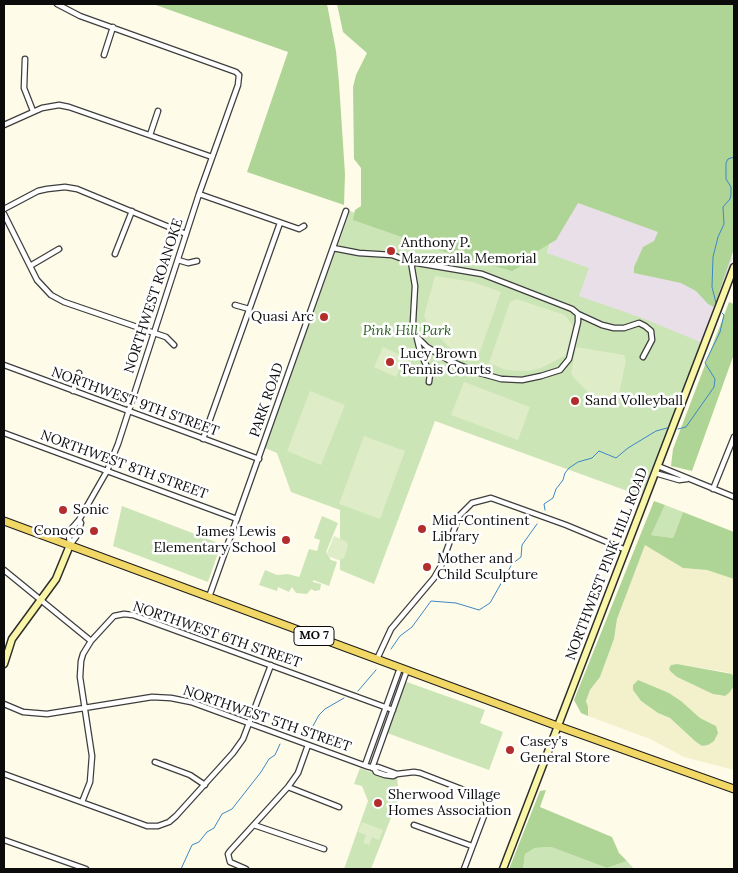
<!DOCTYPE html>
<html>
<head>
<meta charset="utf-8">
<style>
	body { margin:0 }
	#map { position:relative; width:738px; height:873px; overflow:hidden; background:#fefbe9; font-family:Lora,serif }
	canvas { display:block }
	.frame { position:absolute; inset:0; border:5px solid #0b0b0b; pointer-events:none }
</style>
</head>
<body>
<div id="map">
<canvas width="738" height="873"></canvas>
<div class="frame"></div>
</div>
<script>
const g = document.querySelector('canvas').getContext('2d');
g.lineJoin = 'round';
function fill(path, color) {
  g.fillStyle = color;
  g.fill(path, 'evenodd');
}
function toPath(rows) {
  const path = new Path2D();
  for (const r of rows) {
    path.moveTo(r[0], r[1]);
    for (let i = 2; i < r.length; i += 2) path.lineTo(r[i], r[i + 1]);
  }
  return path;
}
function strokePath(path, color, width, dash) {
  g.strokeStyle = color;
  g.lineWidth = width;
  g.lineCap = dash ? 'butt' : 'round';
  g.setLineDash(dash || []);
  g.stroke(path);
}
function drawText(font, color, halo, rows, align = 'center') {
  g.font = font + ' Lora,serif';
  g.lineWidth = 5;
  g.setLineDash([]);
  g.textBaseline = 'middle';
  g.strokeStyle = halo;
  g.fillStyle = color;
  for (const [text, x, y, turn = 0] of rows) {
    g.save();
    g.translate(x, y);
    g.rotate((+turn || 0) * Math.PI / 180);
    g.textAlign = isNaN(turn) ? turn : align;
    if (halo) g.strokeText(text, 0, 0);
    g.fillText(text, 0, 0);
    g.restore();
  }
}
fill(toPath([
	[567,199,733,258,703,343,578,296,547,253]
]), '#e9dfe9');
fill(toPath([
	[645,544,683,568,707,570,734,579,734,678,732,674,726,672,677,664,671,665,671,672,677,677,720,696,725,696,734,684,734,770,684,757,650,739,588,716,588,707,586,701,590,690,600,677,614,639,617,619],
	[635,682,669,693,681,701,700,718,716,726,708,745,702,746,696,742,670,718,658,713,641,701,633,690]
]), '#f2f1cc');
fill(toPath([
	[350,211,508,268,551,240,547,253,589,268,579,296,642,318,703,343,641,496,435,421,374,584,340,570,340,510,291,492,277,453,265,448],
	[665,505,683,512,673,538,650,535],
	[122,506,221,544,208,582,113,546],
	[322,516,338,523,326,552,331,560,337,562,329,586,313,580,313,582,321,584,320,590,315,591,311,589,307,594,296,593,292,587,289,592,278,587,277,591,259,585,265,570,277,575,288,574,299,577,300,575,309,549,317,551,320,540,314,538],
	[407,682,485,710,480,723,503,732,489,770,387,733,404,685],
	[360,768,386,778,397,777,399,797,371,869,344,869,368,801,362,786,354,784],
	[551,847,607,868,627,861,634,869,523,869,525,854,535,848]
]), '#cce5b6');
fill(toPath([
	[153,4,327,4,336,51,339,83,345,174,344,205,247,172,288,52],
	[337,4,734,4,734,249,714,307,708,304,696,291,681,283,634,273,634,267,643,247,654,241,658,232,578,203,556,240,529,256,519,267,512,271,448,253,353,220,355,210,361,206,361,168,354,159,353,87,356,75,367,53,343,32],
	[729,302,734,304,734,354,692,471,671,466,673,449],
	[654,501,665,505,651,535,673,538,683,512,734,532,734,579,707,570,683,568,645,545,617,619,614,639,600,677,590,690,586,701,588,707,588,716,581,713,574,700],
	[677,664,732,674,734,678,734,686,729,693,725,696,713,694,677,677,671,672,669,669,671,665],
	[638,680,669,693,681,701,700,718,716,726,718,733,714,741,708,745,702,746,696,742,670,718,658,713,641,701,633,690,633,685],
	[546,790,540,807,612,837,619,853,627,861,607,868,551,847,535,848,525,854,523,869,509,869,540,791]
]), '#afd596');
fill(toPath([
	[435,276,473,282,501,292,477,360,454,351,448,346,430,328,424,316],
	[516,299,565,315,573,326,566,355,541,368,527,371,506,370,489,363,510,302],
	[383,347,405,357,396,377,374,367],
	[576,347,624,355,626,361,617,403,588,392,574,378,571,373],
	[464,382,530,407,518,440,451,415],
	[310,391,345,405,321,465,287,451],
	[364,436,405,451,380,519,339,504],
	[334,536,347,542,348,546,344,558,338,560,328,556,327,553],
	[362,822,383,830,379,840,372,837,369,845,363,843,366,835,358,832]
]), '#deedc7');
strokePath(toPath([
	[716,303,712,287,713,257,718,237,724,224,723,207,730,199,731,195,731,187,726,179,726,163,728,159,734,157],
	[678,429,686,427,714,387,715,379,705,363,720,332,724,315,722,313],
	[545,510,544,504,553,498,556,489,563,480,565,473,569,468,578,462,592,458,599,451,616,458,628,448,656,431,667,428],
	[391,649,400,636,412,627,431,601,456,603,479,610,490,603,512,564,521,557,522,545,537,524],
	[358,691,376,670],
	[304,738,308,735,319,715,325,709,344,698],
	[181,869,192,845,199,842,207,832,214,828,222,814,232,809,261,772,269,759,275,755,280,744]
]), '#3c87c5', 1);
const street = toPath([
	[57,4,80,16,236,72,239,75],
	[104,55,113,27],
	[25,59,24,88,33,111],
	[4,125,42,108,59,105,69,107,212,157],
	[150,135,158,111],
	[199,194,299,229,304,226],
	[4,209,38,191,47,189,65,187,77,189,186,234],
	[4,214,37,280,51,295,64,302,166,337,174,345],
	[333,248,359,253,392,255,411,262],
	[115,254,132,211],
	[178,260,188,263,197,261],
	[30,266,59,249],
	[235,305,249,309],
	[417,337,427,347,450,361,476,372,501,379,522,380,541,376,560,370,569,359,578,322,578,314],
	[4,365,259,459],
	[429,382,430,374,420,351,413,322,415,286,411,262,482,274,572,309,578,314,602,325,614,328,624,328,639,323,645,326,651,331,652,340,643,357],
	[73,391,79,373],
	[4,433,237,519],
	[203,439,280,223],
	[658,466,734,497],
	[655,473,679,480,687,479],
	[713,489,734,437],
	[70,545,69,535,72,528,79,520,107,471,118,444,199,194,238,85,239,75],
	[70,545,76,537,81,523,79,520],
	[4,570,91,641],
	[209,597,346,211],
	[377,659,391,629,434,578,441,566,459,516,472,503,491,498,566,525,626,550],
	[4,704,23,712,47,714,152,697,171,698,191,702,366,766,374,768,378,767,397,774],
	[155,762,190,775,205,785],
	[365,765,400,668],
	[372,768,407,670],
	[374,768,376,772,385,775,393,776,397,774,414,772,420,773,482,797,486,800,487,808,464,869],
	[4,774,147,826,158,826,169,822,176,816,233,753,243,739,271,665],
	[288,787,339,807],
	[82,802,90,782,92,756,80,677,81,661,83,654,91,641,114,616,124,614,133,615,393,710],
	[254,825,324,849],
	[414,825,472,846],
	[4,840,86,869],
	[246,869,230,862,228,854,230,851,288,787,298,773,308,745]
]);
const secondary = toPath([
	[4,664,12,639,56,579,70,545],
	[503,869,734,267]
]);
const primary = toPath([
	[4,521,552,724,734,789]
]);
strokePath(street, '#3e3e3e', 7);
strokePath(secondary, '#2d2d2d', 9);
strokePath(primary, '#1c1c1c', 9);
strokePath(street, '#fff', 4.5);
strokePath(secondary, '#faf6a8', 6);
strokePath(primary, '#f1d766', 7);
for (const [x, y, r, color] of [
	[391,251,5,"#b22d2b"],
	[324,317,5,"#b22d2b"],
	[390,362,5,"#b22d2b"],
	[575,401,5,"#b22d2b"],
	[63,510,5,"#b22d2b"],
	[422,529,5,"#b22d2b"],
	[94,531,5,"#b22d2b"],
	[286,540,5,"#b22d2b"],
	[427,567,5,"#b22d2b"],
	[510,750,5,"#b22d2b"],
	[378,803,5,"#b22d2b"]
]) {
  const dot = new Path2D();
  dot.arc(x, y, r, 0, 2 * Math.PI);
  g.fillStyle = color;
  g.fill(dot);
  strokePath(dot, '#fff', 2);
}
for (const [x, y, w] of [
	[314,636,40]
]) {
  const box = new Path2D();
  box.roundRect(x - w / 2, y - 9.5, w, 19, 4);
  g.fillStyle = '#fff';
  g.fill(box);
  strokePath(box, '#0b0b0b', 1);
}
drawText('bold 12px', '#0b0b0b', null, [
	["MO 7",314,636]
]);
drawText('14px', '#0b0b0b', '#fff', [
	["Anthony P.",401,243],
	["Mazzeralla Memorial",401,259],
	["Quasi Arc",314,317,"right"],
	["Lucy Brown",400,354],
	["Tennis Courts",400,370],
	["Sand Volleyball",585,401],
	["Sonic",73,510],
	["Mid-Continent",432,521],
	["Library",432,537],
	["Conoco",84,531,"right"],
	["James Lewis",276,532,"right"],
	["Elementary School",276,548,"right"],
	["Mother and",437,559],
	["Child Sculpture",437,575],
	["Casey's",520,742],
	["General Store",520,758],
	["Sherwood Village",388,795],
	["Homes Association",388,811]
], 'left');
drawText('14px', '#0b0b0b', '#fff', [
	["NORTHWEST ROANOKE",154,296,-72],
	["PARK ROAD",267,400,-71],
	["NORTHWEST 9TH STREET",135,402,20],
	["NORTHWEST 8TH STREET",124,465,20],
	["NORTHWEST PINK HILL ROAD",607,564,-69],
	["NORTHWEST 6TH STREET",217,635,19],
	["NORTHWEST 5TH STREET",267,719,19]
]);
drawText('italic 14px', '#295e20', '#fff', [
	["Pink Hill Park",407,331]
]);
</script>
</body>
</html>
